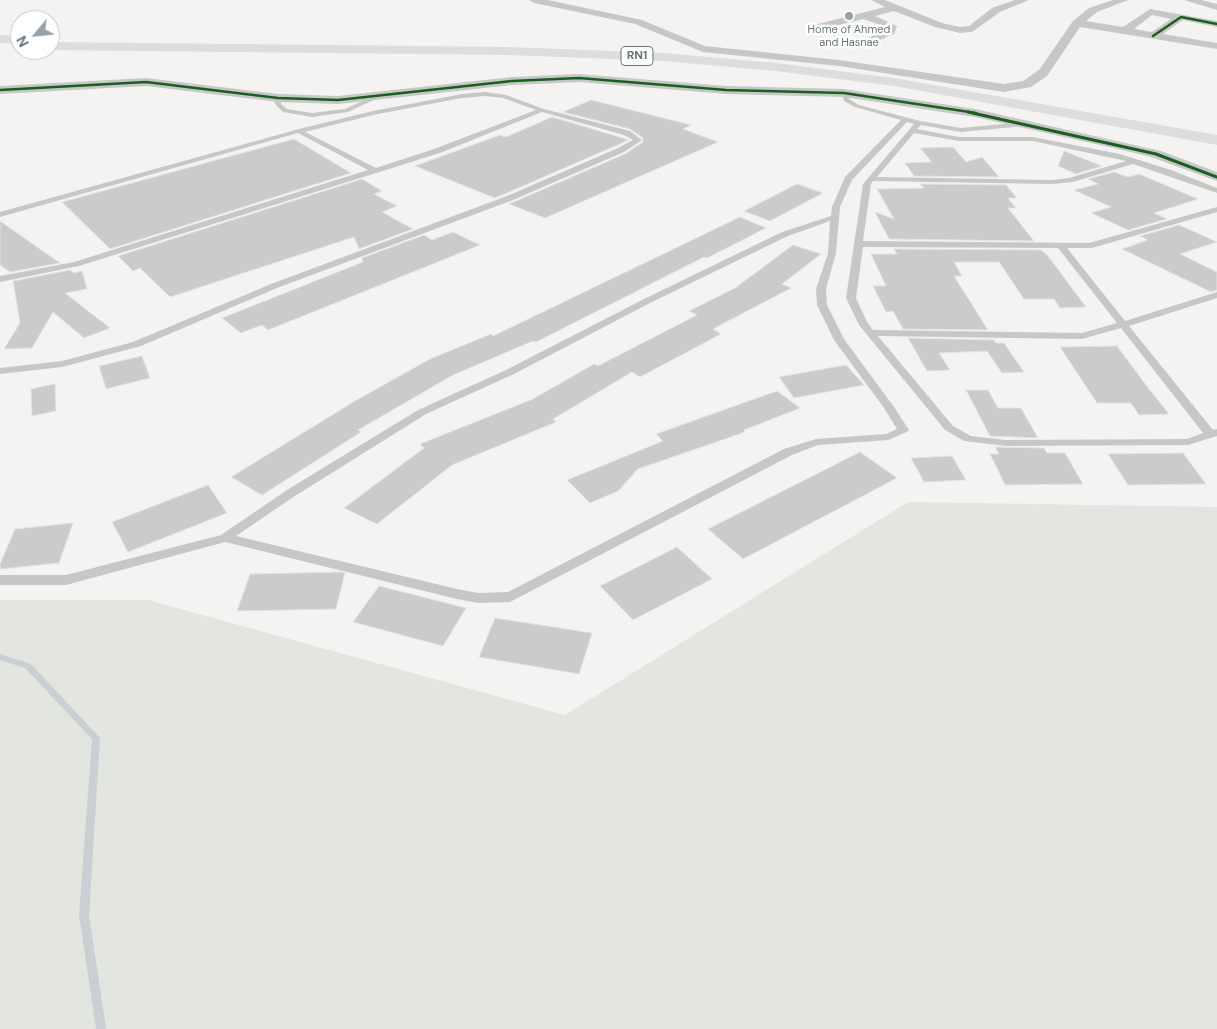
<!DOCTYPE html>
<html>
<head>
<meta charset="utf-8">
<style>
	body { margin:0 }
	#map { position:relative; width:1217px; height:1029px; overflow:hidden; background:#f4f3f2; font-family:"DM Sans",sans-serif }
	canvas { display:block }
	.north { position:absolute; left:10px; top:10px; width:50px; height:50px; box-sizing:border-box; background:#fff; border:1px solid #c2c8cc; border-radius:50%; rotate:242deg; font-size:14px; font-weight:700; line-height:20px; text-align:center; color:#67757f }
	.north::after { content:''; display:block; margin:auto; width:18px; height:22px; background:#98a1a7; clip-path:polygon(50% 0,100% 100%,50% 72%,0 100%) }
</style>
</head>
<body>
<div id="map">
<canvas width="1217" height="1029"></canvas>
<div class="north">N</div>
</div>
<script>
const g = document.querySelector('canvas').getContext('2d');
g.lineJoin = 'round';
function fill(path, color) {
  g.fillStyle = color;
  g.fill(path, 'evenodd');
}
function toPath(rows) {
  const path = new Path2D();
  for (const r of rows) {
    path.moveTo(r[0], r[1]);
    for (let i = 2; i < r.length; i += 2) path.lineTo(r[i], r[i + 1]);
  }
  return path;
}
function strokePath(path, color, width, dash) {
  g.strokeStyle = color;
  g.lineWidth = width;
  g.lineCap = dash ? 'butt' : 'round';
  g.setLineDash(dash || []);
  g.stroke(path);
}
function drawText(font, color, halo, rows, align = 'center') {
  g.font = font + ' "DM Sans",sans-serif';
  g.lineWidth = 5;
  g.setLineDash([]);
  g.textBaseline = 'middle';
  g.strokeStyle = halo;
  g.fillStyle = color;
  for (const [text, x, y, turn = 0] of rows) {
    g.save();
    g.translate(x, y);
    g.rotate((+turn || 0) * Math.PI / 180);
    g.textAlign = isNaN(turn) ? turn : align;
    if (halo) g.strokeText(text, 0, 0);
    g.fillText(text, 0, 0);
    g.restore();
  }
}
fill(toPath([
	[908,502,1217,507,1217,1029,0,1029,0,600,148,600,565,715]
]), '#e2e5e0');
fill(toPath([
	[0,654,31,664,100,738,89,915,106,1029,96,1029,79,915,92,739,25,668,0,660,0,654]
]), '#c9cfd2');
const building = toPath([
	[591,100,691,125,683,129,718,142,545,218,509,204,625,154,643,142,643,138,630,129,563,112,591,100],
	[552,117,629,140,495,198,415,166,500,135,506,137,552,117],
	[294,139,351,173,110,249,62,202,294,139],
	[953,147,966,162,982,157,999,177,914,176,905,163,932,162,920,148,953,147],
	[1064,151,1102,166,1076,174,1058,166,1064,151],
	[1114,172,1128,177,1139,174,1198,199,1154,213,1167,219,1128,230,1091,213,1111,207,1074,190,1098,184,1088,179,1114,172],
	[362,179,382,191,374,194,397,206,382,212,413,229,359,249,354,237,170,297,140,268,133,271,118,256,362,179],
	[797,184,823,193,770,221,744,211,797,184],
	[920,184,1006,185,1017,198,1008,198,1016,208,1008,208,1034,241,889,239,875,212,894,219,877,189,924,188,920,184],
	[740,217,766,228,707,258,704,257,536,342,533,341,453,375,358,430,361,432,262,495,231,477,355,401,430,359,491,334,493,336,740,217],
	[0,221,60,263,10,272,0,265,0,221],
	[1179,225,1217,242,1180,254,1217,272,1217,290,1211,292,1122,249,1148,240,1140,236,1179,225],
	[453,232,480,245,268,330,262,325,241,333,222,318,363,262,362,258,424,235,432,240,453,232],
	[793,245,821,254,782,284,791,288,713,329,721,334,640,377,632,372,553,419,556,422,452,465,377,524,344,508,424,448,420,444,533,399,594,364,598,366,697,315,689,311,735,288,793,245],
	[894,249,1041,250,1048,256,1086,307,1060,308,1054,299,1024,299,999,262,954,262,962,276,954,276,988,330,903,329,893,311,886,312,873,286,886,286,871,254,897,254,894,249],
	[70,270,74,273,82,271,87,289,65,293,110,328,84,338,53,312,32,348,4,349,20,323,13,281,70,270],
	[908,338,994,340,996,343,1004,343,1024,372,1002,373,987,351,939,353,950,370,927,371,908,338],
	[1117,346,1149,389,1169,414,1139,415,1131,403,1097,403,1060,347,1117,346],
	[142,356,150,378,106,389,99,366,142,356],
	[846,365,864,385,794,398,779,377,846,365],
	[55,384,56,411,32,416,31,389,55,384],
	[966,390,988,390,998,408,1021,408,1038,438,990,436,966,390],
	[777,391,800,408,744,430,745,432,638,469,618,491,590,503,567,480,663,441,656,434,777,391],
	[995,447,1044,448,1047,453,1065,453,1083,484,1005,485,990,454,999,454,995,447],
	[860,452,897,478,743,559,708,529,860,452],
	[1183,453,1206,484,1128,485,1108,454,1183,453],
	[952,456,966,480,924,482,911,458,952,456],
	[208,485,227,513,128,552,112,522,208,485],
	[73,523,59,563,0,569,0,564,15,529,73,523],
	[677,547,712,579,633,620,600,586,677,547],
	[341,572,345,573,336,609,237,611,250,574,341,572],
	[379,586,466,608,443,646,353,622,379,586],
	[495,618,592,633,579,674,479,657,495,618]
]);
fill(building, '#cacbcc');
strokePath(building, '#e3e2e2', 1);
fill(toPath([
	[485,92,506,95,544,109,630,131,642,140,624,152,513,200,277,288,141,346,62,367,0,374,0,368,62,361,133,342,271,284,507,196,618,148,633,140,624,135,542,112,440,153,79,266,0,282,0,276,74,262,368,170,298,133,0,217,0,212,299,129,373,111,462,94,485,92],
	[485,96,503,98,536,110,434,149,376,168,305,132,373,115,462,98,485,96],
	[842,92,846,92,849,99,859,105,920,121,961,128,1025,122,1028,124,1025,126,961,132,921,125,917,129,959,137,1033,137,1120,154,1171,170,1217,188,1217,193,1133,164,1073,182,1052,184,873,181,871,184,863,241,1089,243,1217,207,1217,212,1092,248,1067,248,1125,321,1217,292,1217,298,1129,326,1213,430,1217,429,1217,436,1188,445,1006,446,964,441,945,430,859,325,846,298,863,184,914,124,907,122,852,180,840,207,836,253,826,289,827,305,844,339,894,407,909,430,907,432,888,440,818,445,792,455,510,602,478,603,457,599,225,542,66,585,0,585,0,575,66,575,221,535,287,490,418,410,506,370,644,299,782,232,831,216,832,207,845,177,901,120,855,107,844,101,842,92],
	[914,133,959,141,1033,141,1126,161,1069,178,1052,180,877,177,914,133],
	[830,221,828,253,816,289,817,305,834,340,884,408,897,429,886,434,816,439,784,449,508,592,478,593,457,589,236,536,295,496,426,414,514,374,650,303,788,236,830,221],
	[863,247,1058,248,1117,323,1082,333,873,330,867,322,856,298,863,247],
	[1121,328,1203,433,1187,439,1006,440,971,436,953,426,878,336,1082,339,1121,328],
	[376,95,378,96,378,98,348,112,312,117,283,112,275,104,275,98,278,96,281,98,281,104,287,109,312,113,345,109,376,95]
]), '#c6c8c8');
fill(toPath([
	[529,0,548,0,642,20,705,46,839,60,1004,84,1023,81,1039,70,1073,21,1089,8,1113,0,1128,0,1097,12,1086,21,1123,27,1150,9,1217,21,1217,27,1183,20,1163,34,1217,43,1217,49,1080,27,1047,76,1031,87,1004,92,839,66,703,52,635,24,534,3,529,0],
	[1152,15,1171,19,1152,32,1134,29,1152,15],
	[871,0,885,0,942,23,960,27,969,26,992,8,1015,0,1029,0,1000,12,972,32,960,33,935,27,894,11,875,16,897,26,894,34,872,43,867,40,868,38,885,30,886,27,863,19,814,31,809,28,810,26,885,7,871,0],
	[1184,0,1201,0,1217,4,1217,10,1184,0],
	[579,74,726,86,844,89,975,109,1161,151,1217,172,1217,181,1151,157,1122,150,975,117,844,97,726,94,579,82,512,85,338,104,278,102,146,86,0,94,0,86,146,78,278,94,338,96,512,77,579,74]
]), '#c6c8c8');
fill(toPath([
	[0,35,20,36,20,44,0,43,0,35],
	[50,42,510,47,663,53,776,63,894,78,1217,135,1217,145,894,86,776,71,663,61,510,55,50,50,50,42]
]), '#dcddde');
strokePath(toPath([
	[1153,36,1181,17,1217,24],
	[0,90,146,82,278,98,338,100,512,81,579,78,726,90,844,93,976,113]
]), '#1b5e20', 2.5);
strokePath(toPath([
	[968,112,1156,154,1217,177]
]), '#1b5e20', 3);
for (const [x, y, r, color] of [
	[849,16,5,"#98a1a7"]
]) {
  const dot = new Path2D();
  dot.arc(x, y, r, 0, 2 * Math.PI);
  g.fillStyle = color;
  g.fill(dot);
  strokePath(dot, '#fff', 2);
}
drawText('11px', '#67757f', '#fff', [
	["Home of Ahmed",849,30],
	["and Hasnae",849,43]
]);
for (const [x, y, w] of [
	[637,56,32]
]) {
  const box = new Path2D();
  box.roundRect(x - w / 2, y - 9.5, w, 19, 4);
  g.fillStyle = '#fff';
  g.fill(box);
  strokePath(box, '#67757f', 1);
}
drawText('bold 12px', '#67757f', null, [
	["RN1",637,56]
]);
</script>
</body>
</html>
